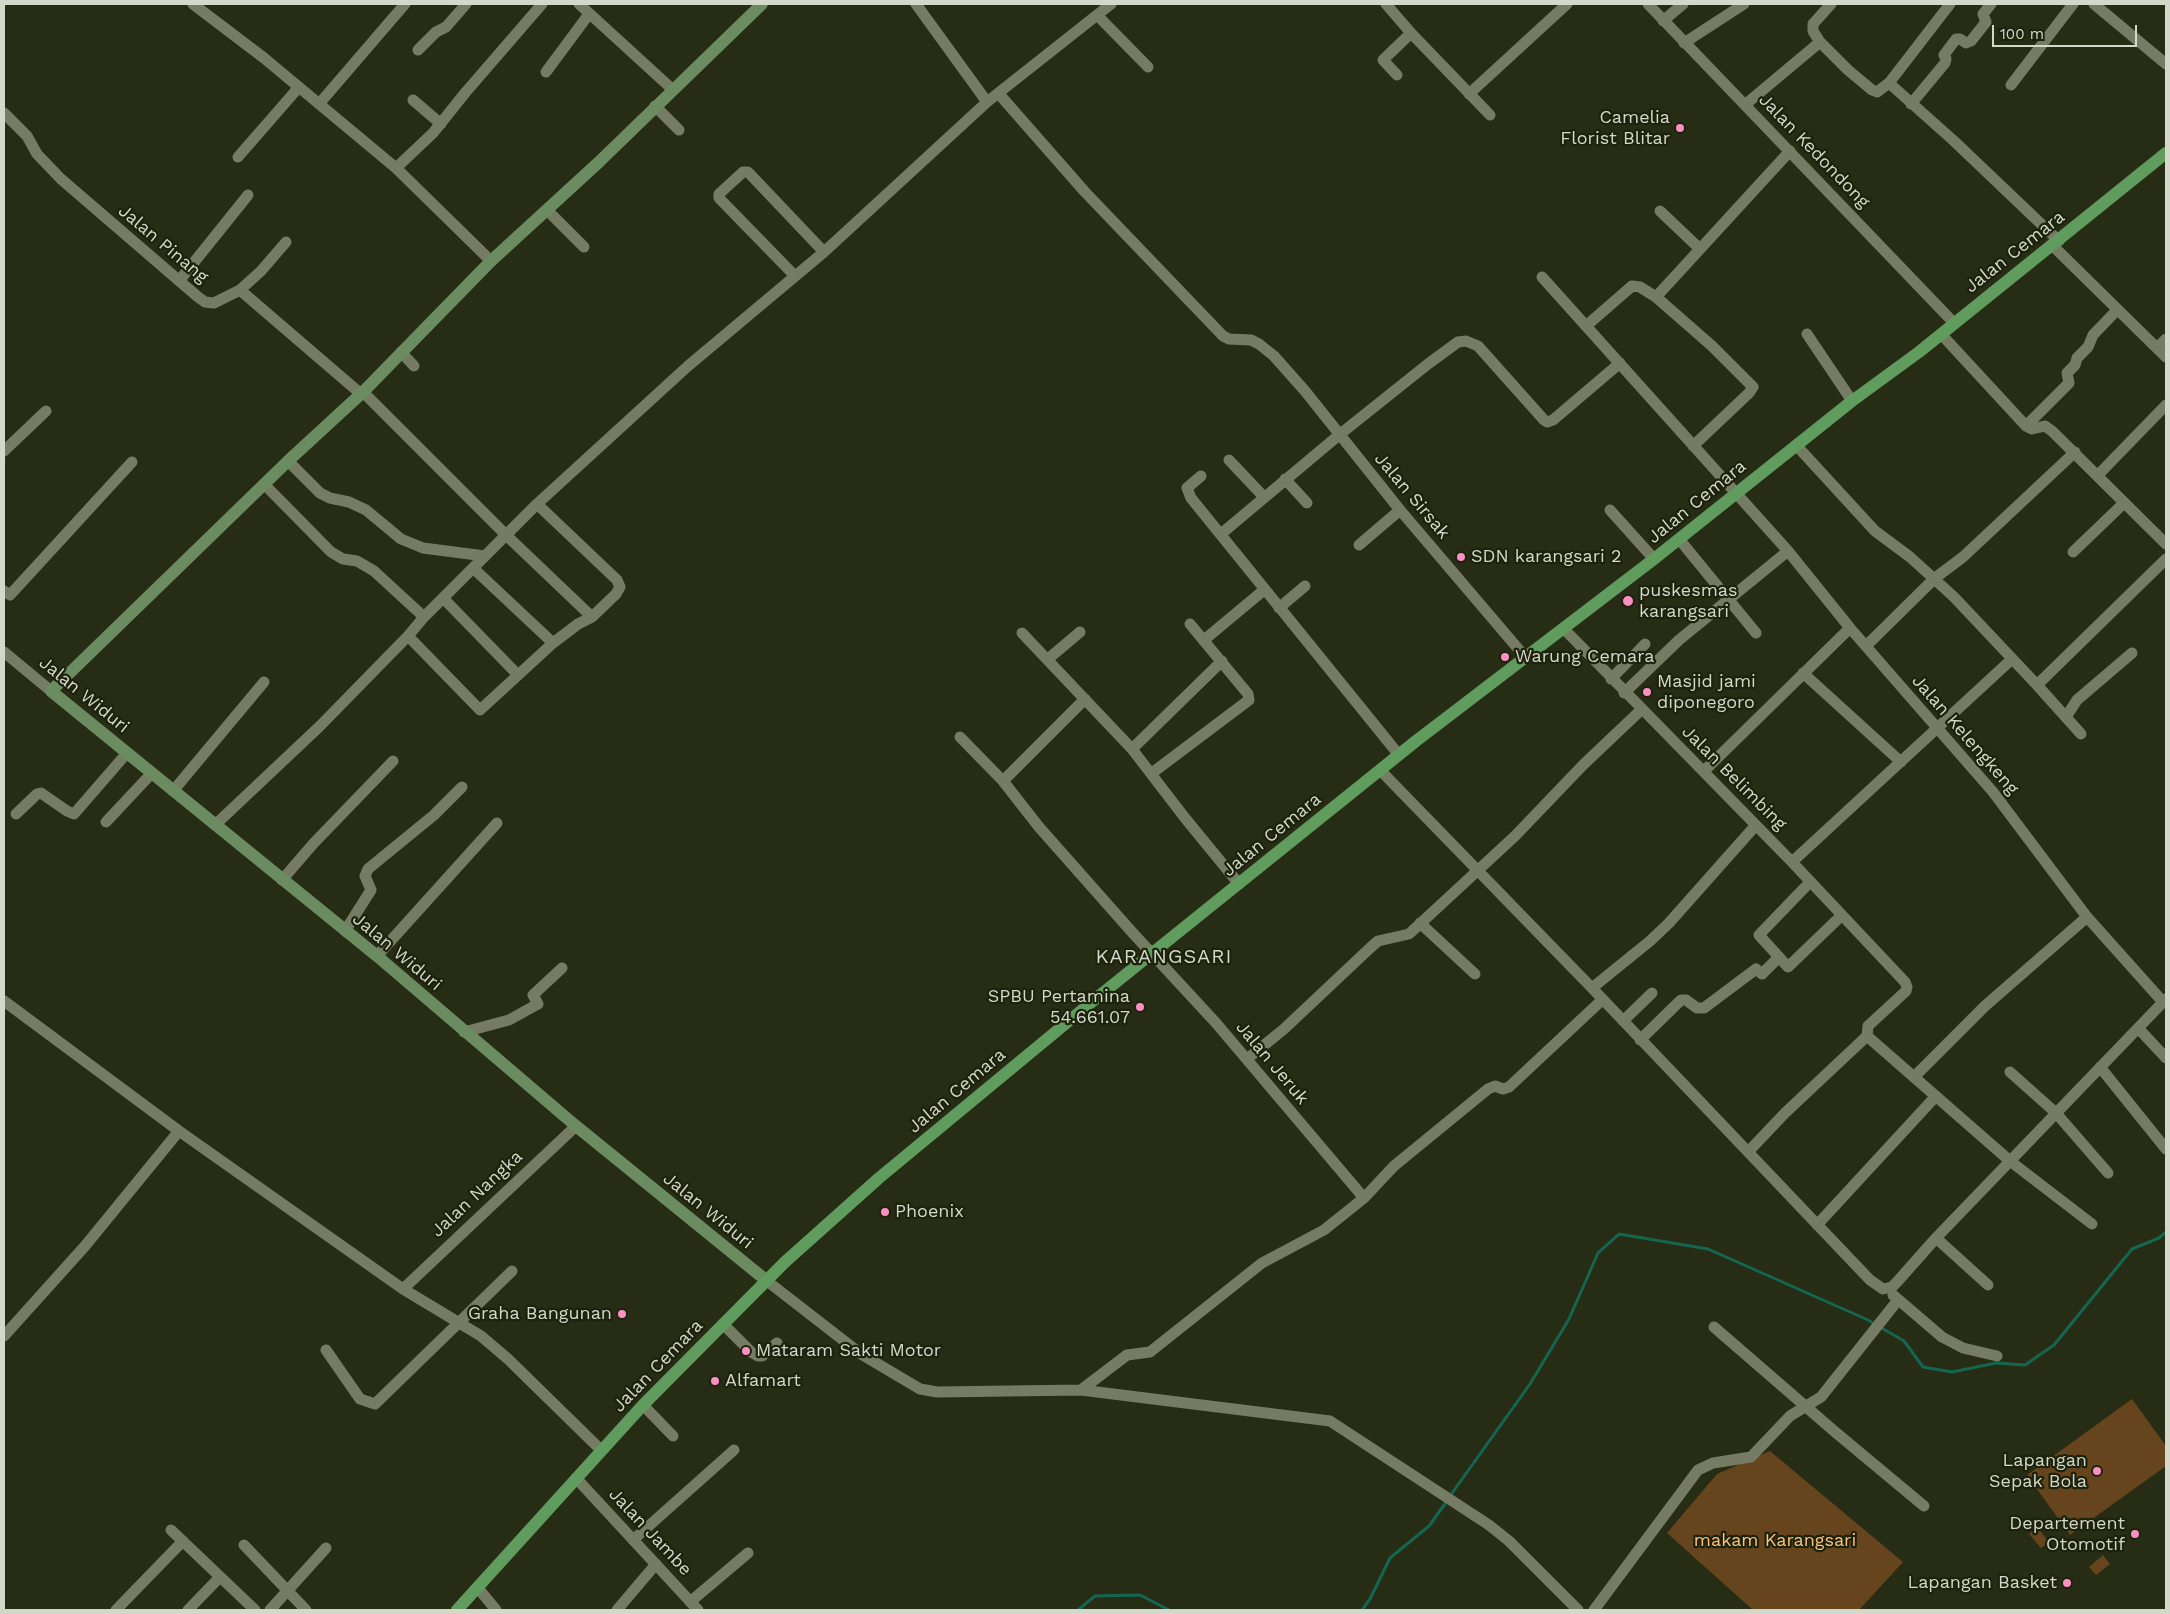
<!DOCTYPE html>
<html>
<head>
<meta charset="utf-8">
<style>
	body { margin:0 }
	#map { position:relative; width:2170px; height:1614px; overflow:hidden; background:#272c15; font-family:"Work Sans",sans-serif }
	canvas { display:block }
	.frame { position:absolute; inset:0; border:5px solid #d4d8ca; pointer-events:none }
	.scale { position:absolute; left:1992px; top:25px; width:145px; height:22px; box-sizing:border-box; border:2px solid #d4d8ca; border-top:0; padding-left:6px; font-size:15px; line-height:18px; white-space:nowrap; color:#d4d8ca; -webkit-text-stroke:4px #1d220c; paint-order:stroke }
</style>
</head>
<body>
<div id="map">
<canvas width="2170" height="1614"></canvas>
<div class="frame"></div>
<div class="scale">100 m</div>
</div>
<script>
const g = document.querySelector('canvas').getContext('2d');
g.lineJoin = 'round';
function fill(path, color) {
  g.fillStyle = color;
  g.fill(path, 'evenodd');
}
function toPath(rows) {
  const path = new Path2D();
  for (const r of rows) {
    path.moveTo(r[0], r[1]);
    for (let i = 2; i < r.length; i += 2) path.lineTo(r[i], r[i + 1]);
  }
  return path;
}
function strokePath(path, color, width, dash) {
  g.strokeStyle = color;
  g.lineWidth = width;
  g.lineCap = dash ? 'butt' : 'round';
  g.setLineDash(dash || []);
  g.stroke(path);
}
function drawText(font, color, halo, rows, align = 'center') {
  g.font = font + ' "Work Sans",sans-serif';
  g.lineWidth = 4.5;
  g.setLineDash([]);
  g.textBaseline = 'middle';
  g.strokeStyle = halo;
  g.fillStyle = color;
  for (const [text, x, y, turn = 0] of rows) {
    g.save();
    g.translate(x, y);
    g.rotate((+turn || 0) * Math.PI / 180);
    g.textAlign = isNaN(turn) ? turn : align;
    if (halo) g.strokeText(text, 0, 0);
    g.fillText(text, 0, 0);
    g.restore();
  }
}
fill(toPath([
	[2132,1399,2166,1446,2166,1466,2070,1535,2027,1475],
	[1770,1451,1903,1562,1859,1610,1753,1610,1667,1533,1717,1474],
	[2037,1527,2049,1542,2041,1548,2029,1534],
	[2103,1555,2110,1564,2096,1575,2089,1567]
]), '#66441d');
strokePath(toPath([
	[1450,1496,1530,1384,1569,1319,1598,1253,1619,1234,1708,1249,1868,1320,1904,1341,1923,1367,1952,1372,1996,1363,2025,1365,2054,1345,2132,1249,2159,1238,2166,1232],
	[1078,1610,1095,1596,1140,1595,1169,1610],
	[1362,1610,1370,1599,1390,1558,1429,1526,1447,1501]
]), '#146651', 3);
strokePath(toPath([
	[193,4,264,58,396,168,491,261],
	[579,4,672,89],
	[916,4,987,102,1111,4],
	[1386,4,1411,33,1490,115],
	[1648,4,1954,323],
	[1831,4,1813,24,1813,31,1820,42,1848,70,1872,90,1877,92,1889,83,1950,4],
	[2094,4,2166,64],
	[1097,15,1148,67],
	[1663,21,1683,4],
	[1684,43,1744,4],
	[418,50,436,32,446,27,466,4],
	[546,72,589,14],
	[1397,75,1383,60,1411,33],
	[1889,83,1954,141,2059,241],
	[2011,85,2073,4],
	[999,94,1085,192,1223,336,1229,339,1251,340,1259,344,1274,356,1305,391,1400,510,1526,658],
	[1469,94,1567,4],
	[413,100,441,124],
	[319,104,405,4],
	[1746,104,1820,42],
	[1911,104,1945,63,1946,59,1944,55,1956,39,1960,39,1966,43,1971,41,1986,22,1983,14,1991,4],
	[655,106,679,130],
	[4,113,27,136,37,154,61,179,198,297,205,302,214,303,240,290,361,394],
	[238,157,299,87],
	[396,168,433,133,465,93,542,4],
	[547,210,584,247],
	[1660,211,1700,249],
	[2053,246,2166,357],
	[795,276,719,198,719,194,743,172,748,172,824,252],
	[1542,277,1788,551,1850,628,1993,792,2087,917,2163,1002],
	[179,281,248,195],
	[240,290,261,271,286,242],
	[1586,326,1632,286,1640,287,1656,297],
	[1807,334,1852,401],
	[1941,334,2026,426,2032,429,2045,426,2052,431,2166,544],
	[2157,348,2166,339],
	[401,352,414,366],
	[363,392,506,535,592,617],
	[2026,426,2069,383,2067,373,2075,365,2077,358,2088,347,2093,335,2117,310],
	[1796,445,1875,531,1910,557,1954,597,2037,685,2081,734],
	[1693,446,1749,393,1753,387,1712,346,1656,297,1790,151],
	[4,451,46,411],
	[1229,460,1264,497],
	[288,461,320,493,330,498,349,502,366,510,401,539,423,548,485,556],
	[2098,475,2166,405],
	[1201,476,1187,488,1191,498,1399,755],
	[1285,479,1307,503],
	[264,484,331,552,343,559,357,561,374,571,424,617,537,504,688,366,824,252,987,102],
	[1610,510,1654,559],
	[1221,534,1339,435,1428,364,1458,342,1466,341,1478,346,1544,420,1547,422,1553,420,1620,363],
	[1679,539,1756,633],
	[1359,545,1400,510],
	[2073,552,2124,503],
	[473,568,553,643],
	[4,591,10,595,132,462],
	[443,598,518,675],
	[1279,608,1305,586],
	[424,617,408,636,480,710,553,643,578,624,592,617,616,594,620,587,617,580,537,504],
	[1564,629,1792,862,1905,982,1907,987,1906,991,1868,1026,1867,1036,1785,1113,1748,1152],
	[1022,633,1132,749,1185,818,1239,884],
	[1204,640,1264,590],
	[1866,646,1935,578,1963,557,2075,452],
	[4,652,51,691],
	[1048,659,1080,632],
	[1803,673,1901,762],
	[1611,679,1645,644],
	[2037,685,2166,559],
	[1624,693,1679,640,1788,551],
	[2066,717,2077,700,2132,653],
	[960,737,1003,781,1039,827,1131,931,1216,1023,1364,1198],
	[1132,749,1222,661],
	[1381,771,1592,988,1870,1280,1883,1289,1892,1287,1897,1282,1936,1238,2166,999],
	[1704,771,1850,628],
	[1152,773,1249,700,1248,694,1190,624],
	[1003,781,1085,699],
	[173,791,264,682],
	[16,814,37,794,41,793,67,811,74,814,127,753],
	[106,822,152,773],
	[215,825,320,726,408,636],
	[1792,862,2012,659],
	[282,880,313,844,393,761],
	[1810,882,1759,935,1788,967,1841,916],
	[1420,923,1475,974],
	[345,931,371,890,365,876,368,869,434,815,462,787],
	[377,956,497,823],
	[1592,988,1650,941,1669,923,1756,825],
	[4,1001,179,1131,403,1289,481,1336,508,1359,601,1450],
	[1623,1021,1652,993],
	[2138,1028,2166,1058],
	[464,1032,509,1020,538,1004,533,995,562,968],
	[1867,1036,2010,1161,2092,1224],
	[1640,1040,1681,1000,1686,1000,1697,1008,1704,1008,1756,969,1762,974,1779,957],
	[1247,1059,1284,1029,1370,948,1378,941,1409,934,1515,836,1583,765,1641,710],
	[2100,1067,2166,1149],
	[2010,1072,2056,1113,2108,1173],
	[1914,1077,1985,1006,2087,917],
	[1817,1225,1936,1096],
	[1936,1238,1988,1285],
	[767,1281,861,1354,920,1389,937,1392,1081,1390,1330,1421,1489,1525,1509,1541,1578,1610],
	[403,1289,576,1126],
	[1893,1295,1942,1337,1963,1348,1997,1356],
	[723,1324,751,1352,758,1356,762,1356,777,1343],
	[1714,1327,1834,1431,1924,1506],
	[4,1336,85,1246,179,1131],
	[326,1350,360,1399,375,1404,512,1271],
	[1081,1390,1127,1355,1150,1352,1262,1263,1324,1230,1364,1198,1394,1166,1488,1089,1495,1086,1503,1089,1509,1087,1602,1000],
	[643,1405,673,1436],
	[576,1478,698,1610],
	[171,1530,255,1610],
	[633,1540,734,1450],
	[244,1545,306,1610],
	[478,1588,496,1610],
	[690,1602,748,1553],
	[116,1610,183,1541],
	[188,1610,220,1577],
	[270,1610,326,1548],
	[617,1610,656,1564],
	[1594,1610,1698,1470,1713,1463,1751,1457,1790,1416,1821,1397,1898,1300]
]), '#767c63', 11);
strokePath(toPath([
	[762,4,599,162,491,261,363,392,288,461,51,691,377,956,576,1126,767,1281]
]), '#6b8c60', 12);
strokePath(toPath([
	[457,1610,643,1405,785,1262,879,1178,1099,996,1416,741,1654,559,1852,401,1919,352,2166,153]
]), '#609c5d', 12);
for (const [x, y, r, color] of [
	[1680,128,5,"#fb8fc3"],
	[1461,557,5,"#fb8fc3"],
	[1628,601,6,"#fb8fc3"],
	[1505,657,5,"#fb8fc3"],
	[1647,692,5,"#fb8fc3"],
	[1140,1007,5,"#fb8fc3"],
	[885,1212,5,"#fb8fc3"],
	[622,1314,5,"#fb8fc3"],
	[746,1351,5,"#fb8fc3"],
	[715,1381,5,"#fb8fc3"],
	[2097,1471,5,"#fb8fc3"],
	[2135,1534,5,"#fb8fc3"],
	[2067,1583,5,"#fb8fc3"]
]) {
  const dot = new Path2D();
  dot.arc(x, y, r, 0, 2 * Math.PI);
  g.fillStyle = color;
  g.fill(dot);
  strokePath(dot, '#1d220c', 2);
}
drawText('18px', '#d4d8ca', '#1d220c', [
	["Camelia",1670,118,"right"],
	["Florist Blitar",1670,139,"right"],
	["SDN karangsari 2",1471,557],
	["puskesmas",1639,591],
	["karangsari",1639,612],
	["Warung Cemara",1515,657],
	["Masjid jami",1657,682],
	["diponegoro",1657,703],
	["SPBU Pertamina",1130,997,"right"],
	["54.661.07",1130,1018,"right"],
	["Phoenix",895,1212],
	["Graha Bangunan",612,1314,"right"],
	["Mataram Sakti Motor",756,1351],
	["Alfamart",725,1381],
	["Lapangan",2087,1461,"right"],
	["Sepak Bola",2087,1482,"right"],
	["Departement",2125,1524,"right"],
	["Otomotif",2125,1545,"right"],
	["Lapangan Basket",2057,1583,"right"]
], 'left');
drawText('18px', '#d4d8ca', '#1d220c', [
	["Jalan Kedondong",1814,151,46],
	["Jalan Pinang",163,244,40],
	["Jalan Cemara",2015,252,-38],
	["Jalan Sirsak",1412,496,50],
	["Jalan Cemara",1697,502,-39],
	["Jalan Widuri",84,695,39],
	["Jalan Kelengkeng",1965,735,49],
	["Jalan Belimbing",1734,778,45],
	["Jalan Cemara",1272,835,-39],
	["Jalan Widuri",397,952,40],
	["Jalan Jeruk",1272,1063,50],
	["Jalan Cemara",957,1091,-40],
	["Jalan Nangka",477,1194,-43],
	["Jalan Widuri",708,1211,39],
	["Jalan Cemara",658,1366,-46],
	["Jalan Jambe",650,1532,47]
]);
drawText('18px', '#fdc180', '#1d220c', [
	["makam Karangsari",1775,1541]
]);
g.letterSpacing = '1px';
drawText('20px', '#d4d8ca', '#1d220c', [
	["KARANGSARI",1164,957]
]);
g.letterSpacing = '0px';
</script>
</body>
</html>
